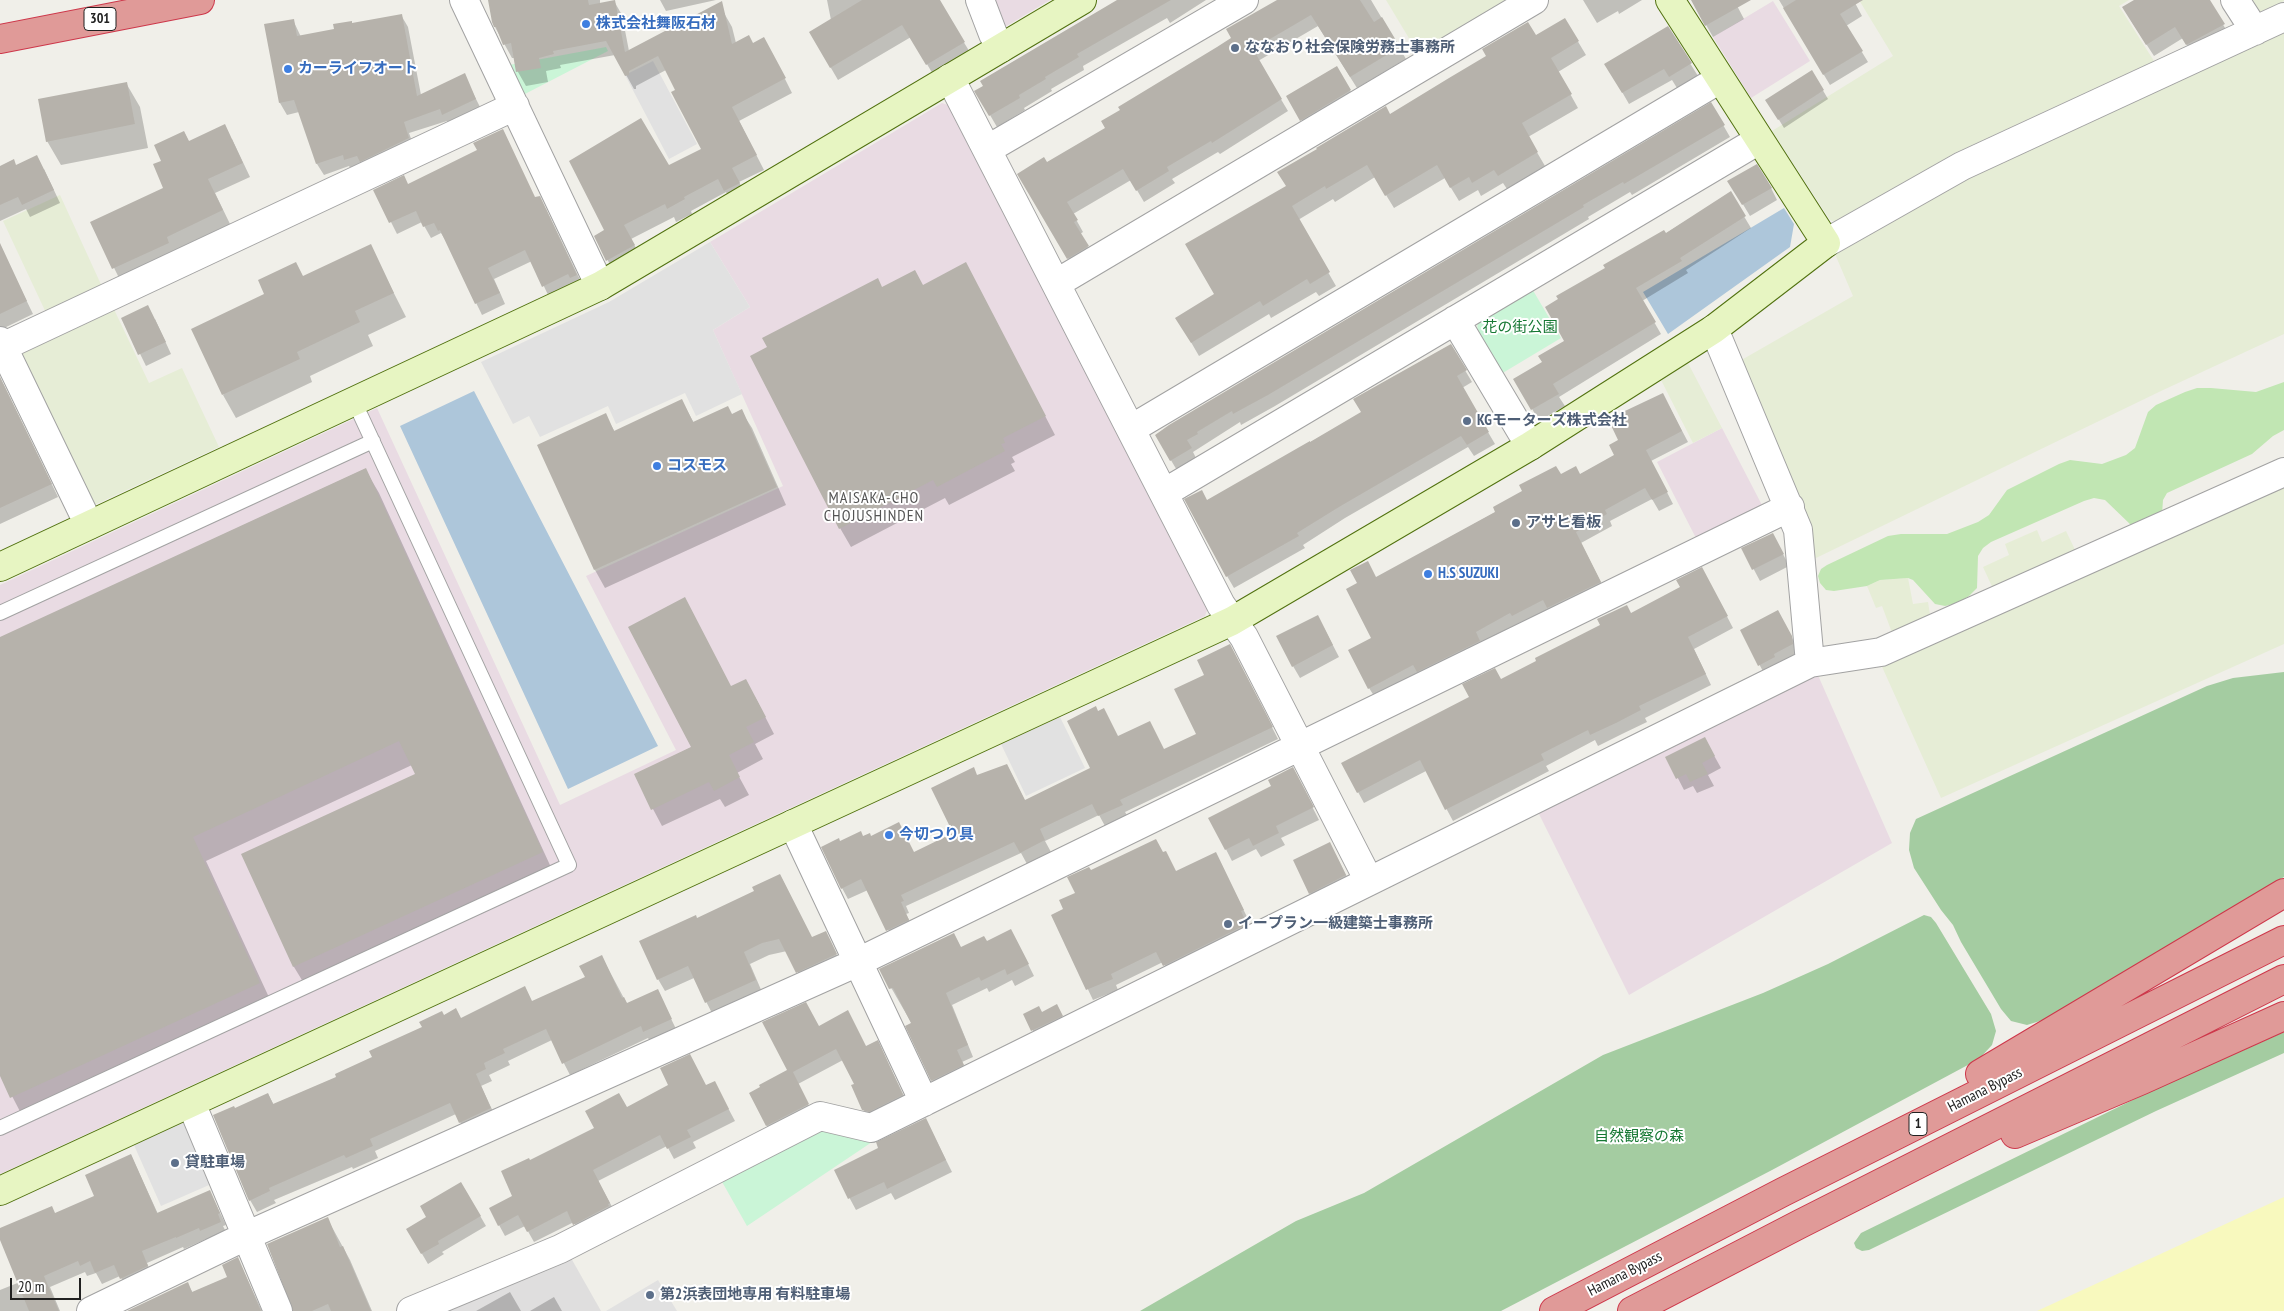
<!DOCTYPE html>
<html>
<head>
<meta charset="utf-8">
<style>
	body { margin:0 }
	#map { position:relative; width:2284px; height:1311px; overflow:hidden; background:#f0efe9; font-family:"PT Sans Narrow",sans-serif }
	canvas { display:block }
	.scale { position:absolute; left:10px; top:1278px; width:71px; height:22px; box-sizing:border-box; border:2px solid #212121; border-top:0; padding-left:6px; font-size:15px; line-height:18px; white-space:nowrap; color:#212121; -webkit-text-stroke:4px #fff; paint-order:stroke }
</style>
</head>
<body>
<div id="map">
<canvas width="2284" height="1311"></canvas>
<div class="scale">20 m</div>
</div>
<script>
const g = document.querySelector('canvas').getContext('2d');
g.lineJoin = 'round';
function fill(path, color) {
  g.fillStyle = color;
  g.fill(path, 'evenodd');
}
function toPath(rows) {
  const path = new Path2D();
  for (const r of rows) {
    path.moveTo(r[0], r[1]);
    for (let i = 2; i < r.length; i += 2) path.lineTo(r[i], r[i + 1]);
  }
  return path;
}
function strokePath(path, color, width, dash) {
  g.strokeStyle = color;
  g.lineWidth = width;
  g.lineCap = dash ? 'butt' : 'round';
  g.setLineDash(dash || []);
  g.stroke(path);
}
function drawText(font, color, halo, rows, align = 'center') {
  g.font = font + ' "PT Sans Narrow","Noto Sans JP",sans-serif';
  g.lineWidth = 4;
  g.setLineDash([]);
  g.textBaseline = 'middle';
  g.strokeStyle = halo;
  g.fillStyle = color;
  for (const [text, x, y, turn = 0] of rows) {
    g.save();
    g.translate(x, y);
    g.rotate((+turn || 0) * Math.PI / 180);
    g.textAlign = isNaN(turn) ? turn : align;
    if (halo) g.strokeText(text, 0, 0);
    g.fillText(text, 0, 0);
    g.restore();
  }
}
fill(toPath([
	[571,1258,601,1311,443,1311]
]), '#dfdede');
fill(toPath([
	[988,0,1050,0,1000,30],
	[1773,1,1810,61,1751,98,1713,37],
	[942,103,954,107,1209,605,1205,616,0,1174,0,585,377,408,560,805,676,750,586,576,783,486,713,330,750,307,710,242],
	[1722,428,1764,509,1698,542,1657,462],
	[1817,673,1892,843,1629,995,1538,812]
]), '#e9dbe3');
fill(toPath([
	[1386,0,1523,0,1422,60],
	[1859,0,2129,0,2119,6,2154,61,1955,153,1835,222,1830,220,1772,131,1893,56],
	[2246,0,2284,0,2284,1,2255,14],
	[2284,31,2284,334,2161,391,1816,558,1811,555,1738,362,1853,296,1835,254,1844,247,1967,177],
	[60,195,104,291,48,317,3,221],
	[111,303,149,383,182,368,219,447,88,508,17,348],
	[1688,363,1722,428,1693,443,1661,380],
	[2284,480,2284,644,1941,798,1879,660],
	[2037,530,2042,542,2066,531,2078,556,1995,593,1983,567,2009,555,2005,544],
	[1908,578,1913,604,1928,602,1931,621,1894,638,1882,606,1876,608,1867,586,1880,580]
]), '#e6edd6');
fill(toPath([
	[2284,382,2284,430,2273,436,2252,454,2167,493,2163,500,2162,514,2132,526,2105,500,2094,498,2084,501,1991,542,1983,548,1978,556,1977,588,1969,596,1958,603,1945,606,1935,604,1913,580,1908,578,1880,580,1867,586,1834,591,1826,590,1820,583,1818,576,1821,569,1827,565,1888,536,1901,534,1947,534,1978,522,1989,515,2007,490,2059,464,2070,460,2102,464,2126,455,2135,448,2148,412,2156,405,2185,392,2197,388,2211,388,2256,392]
]), '#c1e6b3');
fill(toPath([
	[2284,672,2284,877,2043,1020,2027,1025,2011,1021,2001,1009,1961,942,1953,925,1941,910,1914,868,1909,850,1910,833,1916,819,2207,686,2233,678],
	[1924,915,1931,917,1936,923,1991,1014,1996,1031,1992,1045,1979,1059,1772,1170,1501,1311,1140,1311,1296,1221,1364,1193,1603,1055,1763,993,1828,964],
	[2284,1032,2284,1053,2156,1111,1869,1250,1862,1251,1856,1248,1854,1243,1861,1233,2147,1093]
]), '#a4cca1');
fill(toPath([
	[2284,1197,2284,1311,2037,1311]
]), '#f8f9be');
fill(toPath([
	[606,47,608,51,523,95,509,65],
	[1531,287,1561,338,1501,374,1477,332,1478,318],
	[821,1129,872,1142,747,1226,721,1180]
]), '#caf5d7');
fill(toPath([
	[653,61,697,144,669,159,625,75],
	[710,242,750,307,713,330,742,394,696,416,685,393,616,424,608,406,540,437,529,416,513,424,481,362,609,302],
	[1060,717,1085,768,1026,796,1001,744],
	[185,1121,216,1182,161,1206,134,1145],
	[658,1280,677,1311,606,1311]
]), '#e1e1e1');
fill(toPath([
	[1784,208,1794,224,1790,247,1668,334,1643,292],
	[474,391,658,746,568,789,400,426]
]), '#adc6da');
fill(toPath([
	[489,0,600,0,600,4,614,1,622,15,629,51,724,13,732,27,736,43,753,45,772,53,792,93,739,121,764,170,739,182,747,197,733,205,726,192,691,211,692,214,676,222,674,217,631,239,642,259,615,274,595,236,606,230,669,166,703,149,677,90,666,70,636,86,636,89,634,89,615,55,560,65,561,68,546,71,548,82,526,86,518,72,515,58,512,58,495,27],
	[660,0,716,0,666,11],
	[827,0,938,0,971,54,934,76,911,37,838,80,810,32,831,20],
	[1119,0,1206,0,1170,23,1167,18,1083,66,1084,70,1051,89,1052,91,1024,108,1025,110,997,127,976,91],
	[1280,0,1371,0,1406,59,1357,88,1318,26,1258,61,1288,111,1220,154,1218,152,1172,179,1175,183,1144,202,1131,180,1073,214,1083,232,1080,234,1094,258,1075,270,1019,174,1047,164,1107,128,1233,38],
	[1583,0,1642,0,1619,14,1618,11,1597,23],
	[1692,0,1734,0,1744,19,1713,37],
	[1779,0,1856,0,1854,1,1862,16,1846,26,1868,62,1830,85],
	[2136,0,2208,0,2230,36,2194,56,2183,38,2154,56,2130,19],
	[401,15,408,27,421,95,464,75,482,111,450,126,447,121,409,133,415,150,352,171,349,166,324,175,317,164,299,112,287,115,280,103,265,25,293,20,301,37],
	[1565,20,1586,55,1558,72,1578,108,1528,137,1545,166,1507,189,1503,183,1481,196,1478,190,1459,201,1445,178,1394,208,1375,177,1335,202,1333,199,1298,220,1336,286,1319,296,1316,292,1271,318,1269,314,1199,356,1177,318,1216,294,1287,187,1389,115],
	[1668,28,1698,76,1677,88,1672,80,1629,104,1606,64],
	[1336,67,1357,102,1308,131,1288,97],
	[1812,72,1828,99,1784,128,1767,100],
	[126,83,140,107,148,148,61,165,47,141],
	[1711,104,1730,137,1632,195,1630,192,1588,217,1589,219,1275,406,1241,425,1240,422,1193,452,1197,460,1178,472,1156,435],
	[503,130,535,199,546,209,583,286,549,297,532,261,494,279,505,304,482,315,446,241,441,233,431,238,422,222,397,234,375,190,409,185,478,151],
	[184,132,189,142,232,139,250,177,215,193,230,224,173,251,176,256,121,282,92,223,165,188,163,161],
	[16,166,44,169,60,203,30,217,26,209,0,221,0,172],
	[1729,181,1771,188,1777,200,1750,216],
	[1730,193,1751,228,1686,270,1688,273,1642,301,1661,334,1559,397,1565,406,1539,421,1515,379,1544,362,1566,341,1665,234],
	[0,246,33,314,0,330],
	[370,246,406,317,368,335,373,346,310,376,312,382,236,418,223,395,303,277],
	[976,283,1055,435,1012,457,1015,462,1011,464,1015,471,949,505,945,498,851,547,840,528,923,286],
	[123,319,155,319,171,354,146,366],
	[1450,345,1472,382,1462,388,1495,444,1474,456,1468,447,1345,518,1303,545,1305,548,1234,588,1227,576,1207,501,1362,413],
	[0,377,58,497,0,524],
	[682,401,694,423,732,415,741,411,752,428,786,505,605,588,595,570,539,445,605,415,615,432],
	[1669,406,1688,442,1651,461,1673,504,1659,511,1652,499,1610,521,1612,526,1581,543,1606,592,1520,627,1518,624,1376,699,1369,688,1376,578,1561,476,1579,475,1616,455],
	[365,469,379,493,555,876,308,990,294,967,243,855,416,775,412,765,206,861,273,1006,25,1121,0,1073,0,638],
	[1779,546,1789,566,1760,581,1743,549],
	[1708,580,1733,628,1694,649,1711,685,1645,718,1647,722,1622,734,1598,746,1595,740,1546,766,1549,771,1453,821,1426,771,1364,803,1358,792,1501,681,1682,588],
	[1784,623,1798,649,1799,656,1766,677,1741,630],
	[1324,628,1339,657,1300,678,1293,666],
	[1236,657,1278,739,1125,812,1128,817,1105,826,1099,815,1045,841,1051,852,1027,864,1021,853,906,906,909,913,906,914,915,931,894,941,868,890,848,899,842,888,840,843,871,837,914,853,954,834,977,776,1007,765,1025,801,1092,769,1118,738,1164,751,1198,734,1206,675],
	[731,687,755,697,774,734,755,744,763,759,737,773,749,795,725,807,720,799,662,826,635,775,692,747],
	[1711,750,1721,768,1708,775,1714,786,1697,793,1693,786,1684,790,1667,757],
	[1299,781,1319,820,1281,838,1285,845,1261,857,1256,849,1232,861,1210,818],
	[1163,854,1176,872,1221,864,1249,921,1246,922,1252,935,1170,976,1163,962,1116,985,1118,990,1093,1000,1053,916,1065,910,1091,872],
	[1336,855,1352,887,1317,905,1310,893],
	[780,875,812,939,825,932,843,967,804,984,787,951,769,955,750,964,762,992,713,1015,694,978,665,991,658,979,697,920,756,892],
	[1017,942,1034,976,1015,986,1012,980,989,992,987,988,952,1005,973,1057,962,1062,969,1077,939,1092,932,1080,912,1024,881,970,986,943],
	[602,957,627,1004,657,990,677,1031,651,1043,648,1038,570,1075,552,1040,508,1061,510,1065,489,1075,492,1081,481,1086,497,1120,466,1134,456,1114,375,1151,378,1158,353,1169,352,1167,274,1200,276,1203,257,1212,250,1200,235,1110,268,1094,274,1105,338,1078,444,1016,461,1019,533,1002,586,978],
	[1057,1006,1068,1028,1039,1042,1024,1014,1042,1013],
	[819,1027,883,1053,909,1106,870,1121,863,1109,856,1084,843,1060,798,1084,814,1116,773,1137,750,1094,788,1071],
	[706,1086,720,1093,735,1121,693,1142,696,1148,674,1159,667,1146,598,1181,616,1214,581,1235,574,1222,534,1242,525,1226,505,1236,499,1225,530,1162,596,1128,627,1109],
	[932,1132,952,1172,895,1200,891,1193,856,1210,835,1171,880,1149],
	[131,1155,158,1214,210,1192,226,1225,223,1226,227,1234,208,1242,206,1239,184,1249,183,1247,147,1263,153,1278,128,1290,120,1276,102,1284,96,1273,87,1276,85,1272,50,1287,60,1311,0,1311,0,1290,20,1282,0,1236,0,1229,55,1214,96,1197],
	[461,1183,486,1226,442,1252,444,1254,428,1264,408,1230,428,1218],
	[327,1218,350,1260,372,1311,295,1311],
	[238,1259,262,1311,130,1311,187,1283,193,1293,228,1278],
	[510,1292,521,1311,476,1311],
	[554,1297,562,1311,530,1311]
]), '#0003');
fill(toPath([
	[488,0,588,0,589,5,615,0,625,52,722,1,732,44,749,35,753,43,764,37,786,78,732,107,757,155,732,168,740,183,724,191,718,179,684,197,685,199,667,209,665,204,624,225,635,245,606,261,594,236,604,230,569,161,641,118,669,165,701,149,671,92,675,90,658,56,629,71,629,75,625,76,606,41,553,51,554,54,539,58,541,68,516,72,511,43,503,45,496,27,494,27,492,22],
	[862,0,940,0,965,42,926,65,902,25,830,68,809,32],
	[1117,0,1171,0,1077,54,1079,57,1045,77,1046,79,1019,95,1020,98,989,116,974,91,983,86,980,81],
	[1277,0,1360,0,1374,22,1382,17,1400,47,1350,77,1311,15,1253,49,1282,99,1212,143,1211,141,1167,167,1169,171,1136,191,1123,169,1067,202,1078,220,1074,222,1089,246,1067,259,1017,174,1044,157,1047,162,1105,128,1101,121,1120,110,1118,107,1217,47,1231,38,1226,29],
	[1691,0,1751,0,1705,26],
	[1796,0,1863,0,1840,14,1863,51,1823,75,1783,8],
	[2134,0,2210,0,2225,24,2186,45,2175,27,2146,45,2122,7],
	[402,14,417,96,465,73,476,99,442,115,440,109,404,122,409,138,360,162,357,156,344,160,343,155,316,164,294,100,279,103,264,24,294,19,297,36,334,29,333,24,352,21,352,23],
	[1565,18,1579,41,1551,58,1572,94,1522,123,1538,152,1498,176,1494,170,1472,183,1469,177,1450,188,1437,165,1385,196,1367,165,1326,189,1325,186,1292,206,1330,272,1310,284,1307,279,1263,306,1260,301,1191,343,1175,318,1214,294,1185,244,1286,186,1277,172,1317,149,1316,148,1386,106,1390,114,1449,78,1486,56,1482,49,1528,22,1536,35],
	[1668,26,1692,63,1669,77,1664,69,1622,93,1604,64],
	[1337,66,1351,90,1300,121,1286,96],
	[1812,70,1824,90,1778,120,1765,100],
	[127,82,135,124,46,142,38,99],
	[1711,102,1725,125,1624,184,1623,182,1583,205,1584,207,1268,395,1233,414,1232,411,1197,432,1198,434,1187,440,1192,448,1170,461,1155,435,1169,425],
	[225,124,243,163,208,179,223,210,167,237,169,243,112,269,90,222,163,188,153,164,161,161,154,145,184,131,189,141],
	[503,129,535,197,540,196,577,275,570,278,568,274,542,287,525,250,488,268,500,293,475,304,440,230,438,231,434,223,423,227,416,211,389,223,373,190,404,175,408,184,477,150,473,143],
	[37,155,54,190,22,205,18,197,0,205,0,166,14,159,16,165],
	[1757,164,1772,188,1742,205,1727,181],
	[1731,191,1746,216,1680,258,1682,261,1636,288,1656,322,1553,384,1559,394,1531,410,1513,379,1542,362,1538,356,1564,341,1545,307,1558,299,1556,296,1605,268,1603,265,1664,230,1666,233],
	[0,243,27,301,0,314],
	[371,244,394,293,355,311,360,322,297,352,300,359,222,395,191,329,264,294,258,280,296,262,303,276],
	[966,262,1046,416,1003,438,1005,443,1001,444,1005,451,937,487,933,480,839,529,750,356,767,347,762,338,878,278,882,287,915,270,923,285],
	[148,305,166,342,138,355,121,318],
	[1451,344,1467,370,1457,376,1489,432,1467,445,1461,436,1339,507,1297,533,1299,536,1226,577,1184,499,1202,490,1207,500,1310,441,1310,442,1361,412,1353,399],
	[0,377,52,484,0,508],
	[1663,393,1682,431,1646,450,1668,492,1652,500,1645,488,1605,510,1607,514,1576,532,1601,582,1547,608,1543,600,1512,616,1510,613,1476,632,1480,641,1417,672,1413,665,1368,689,1348,650,1371,638,1346,589,1357,583,1350,570,1368,561,1376,577,1495,512,1493,507,1522,491,1519,485,1556,466,1561,474,1576,466,1580,474,1614,455,1609,445,1618,440,1608,419],
	[682,399,693,422,728,406,732,414,742,409,777,487,594,570,537,445,606,413,614,431],
	[366,468,543,852,293,967,241,854,415,774,399,741,275,799,193,837,260,983,10,1098,0,1076,0,637],
	[1773,533,1784,554,1752,570,1741,548],
	[1702,567,1728,616,1688,637,1706,674,1639,706,1641,710,1616,723,1590,735,1588,730,1541,754,1544,760,1445,810,1420,760,1357,793,1341,763,1469,697,1462,684,1495,668,1501,679,1536,661,1535,658,1600,625,1597,619,1627,605,1631,613,1680,587,1676,580],
	[685,597,731,686,746,679,766,717,746,727,754,742,729,755,740,777,714,791,709,782,651,810,634,774,691,747,628,627],
	[1778,610,1792,636,1793,644,1774,654,1775,657,1758,666,1740,630],
	[1318,615,1333,645,1292,667,1276,636],
	[1230,644,1273,727,1120,800,1123,805,1098,816,1092,804,1040,829,1045,840,1020,853,1014,842,901,895,904,901,901,902,909,920,886,931,861,879,841,889,821,847,839,838,840,841,861,831,863,836,870,833,871,836,899,822,914,852,953,833,931,788,974,767,977,775,1007,764,1025,800,1090,768,1067,721,1096,706,1098,711,1104,708,1118,736,1150,721,1164,749,1196,734,1174,689,1204,675,1197,660],
	[1705,737,1715,756,1702,763,1708,774,1690,782,1686,774,1676,779,1665,757],
	[1293,767,1314,807,1276,826,1279,833,1253,846,1249,838,1225,850,1208,818,1271,786,1268,780],
	[1156,839,1163,852,1166,851,1176,871,1216,852,1244,910,1241,911,1247,924,1163,966,1156,952,1111,974,1113,979,1086,990,1051,915,1063,909,1059,900,1075,893,1067,877,1089,867,1091,870],
	[1330,842,1346,875,1309,894,1293,860],
	[780,874,812,937,826,931,837,954,796,973,779,939,762,943,744,952,756,980,705,1003,688,966,657,980,639,941,696,915,697,918,754,891,752,887],
	[1011,929,1029,964,1007,975,1005,969,981,981,979,977,946,993,968,1045,957,1050,964,1065,931,1081,905,1026,911,1023,893,988,889,989,879,969,954,933,961,947,984,936,987,941],
	[602,955,622,998,624,997,627,1003,658,989,672,1019,643,1032,641,1026,562,1064,546,1029,503,1049,505,1053,484,1063,486,1069,476,1074,491,1108,459,1123,450,1103,370,1139,373,1146,346,1158,344,1155,269,1188,270,1191,249,1201,213,1115,234,1106,235,1108,268,1093,273,1104,336,1077,335,1074,372,1057,369,1051,422,1027,419,1022,442,1011,444,1015,456,1008,461,1018,525,986,532,1001,585,977,579,966],
	[806,1002,819,1026,848,1010,866,1046,878,1040,903,1095,869,1112,862,1110,851,1085,854,1084,836,1049,793,1072,809,1104,766,1126,749,1093,760,1087,759,1085,787,1070,762,1022],
	[1057,1004,1063,1016,1031,1031,1023,1014,1039,1006,1042,1012],
	[690,1054,706,1085,715,1081,729,1109,687,1130,691,1137,667,1149,660,1135,593,1170,610,1203,608,1204,609,1206,573,1225,567,1211,527,1232,518,1215,498,1226,489,1208,512,1196,501,1171,529,1158,530,1160,594,1128,585,1111,619,1093,627,1107,668,1085,660,1068],
	[926,1118,946,1160,887,1189,884,1182,848,1199,834,1170,878,1148,876,1142],
	[131,1154,157,1213,210,1190,220,1213,218,1214,221,1222,200,1231,199,1228,176,1238,176,1237,142,1251,148,1266,120,1279,114,1265,95,1273,90,1261,80,1266,78,1261,44,1276,59,1311,29,1311,0,1240,0,1228,52,1206,55,1213,94,1196,85,1175],
	[461,1182,481,1216,438,1241,439,1244,421,1254,406,1229,426,1217,420,1206],
	[328,1217,340,1247,343,1246,349,1260,371,1311,331,1311,328,1304,312,1311,293,1311,267,1244],
	[238,1257,261,1311,127,1311,188,1282,192,1292,227,1277,222,1265]
]), '#b6b2ab');
const lane = toPath([
	[0,613,373,441],
	[0,1128,569,865,354,401]
]);
const street = toPath([
	[464,0,600,286],
	[980,0,993,34,1001,48],
	[2235,0,2255,31],
	[950,78,1221,605,1244,637,1369,881],
	[988,149,1244,0],
	[1826,243,1962,166,2284,17],
	[1057,283,1534,0],
	[1455,320,1530,446],
	[1714,329,1798,530,1810,663,1881,652,2284,472],
	[0,341,89,525],
	[0,348,515,106],
	[1131,429,1720,79],
	[1164,493,1759,140],
	[793,824,924,1102],
	[191,1103,278,1311],
	[91,1311,246,1236,858,962,1790,507],
	[411,1311,560,1249,820,1116,871,1128,1810,663]
]);
const secondary = toPath([
	[0,567,600,286,1082,0],
	[0,1191,1232,621,1530,446,1714,329,1826,243,1670,0]
]);
const highway = toPath([
	[0,39,200,0],
	[1980,1074,2284,893],
	[2015,1134,2142,1080,2284,1016],
	[1554,1311,1783,1192,2284,940],
	[1632,1311,1800,1224,2284,979]
]);
strokePath(lane, '#a2a2a2', 16);
strokePath(street, '#a2a2a2', 30);
strokePath(secondary, '#51710f', 30);
strokePath(highway, '#cd374a', 30);
strokePath(lane, '#fff', 14);
strokePath(street, '#fff', 28);
strokePath(secondary, '#e7f5c2', 28);
strokePath(highway, '#e09a98', 28);
for (const [x, y, r, color] of [
	[586,24,5,"#3f7fe0"],
	[1235,48,5,"#5c6f8a"],
	[288,69,5,"#3f7fe0"],
	[1467,421,5,"#5c6f8a"],
	[657,466,5,"#3f7fe0"],
	[1516,523,5,"#5c6f8a"],
	[1428,574,5,"#3f7fe0"],
	[889,835,5,"#3f7fe0"],
	[1228,924,5,"#5c6f8a"],
	[175,1163,5,"#5c6f8a"],
	[650,1295,5,"#5c6f8a"]
]) {
  const dot = new Path2D();
  dot.arc(x, y, r, 0, 2 * Math.PI);
  g.fillStyle = color;
  g.fill(dot);
  strokePath(dot, '#fff', 2);
}
for (const [x, y, w] of [
	[100,19,32],
	[1918,1124,18]
]) {
  const box = new Path2D();
  box.roundRect(x - w / 2, y - 11.5, w, 23, 4);
  g.fillStyle = '#fff';
  g.fill(box);
  strokePath(box, '#212121', 1);
}
drawText('bold 14px', '#212121', null, [
	["301",100,19],
	["1",1918,1124]
]);
drawText('bold 15px', '#366cbe', '#fff', [
	["株式会社舞阪石材",596,24],
	["カーライフオート",298,69],
	["コスモス",667,466],
	["H.S SUZUKI",1438,574],
	["今切つり具",899,835]
], 'left');
drawText('bold 15px', '#4e5e75', '#fff', [
	["ななおり社会保険労務士事務所",1245,48],
	["KGモーターズ株式会社",1477,421],
	["アサヒ看板",1526,523],
	["イープラン一級建築士事務所",1238,924],
	["貸駐車場",185,1163],
	["第2浜表団地専用 有料駐車場",660,1295]
], 'left');
drawText('15px', '#167833', '#fff', [
	["花の街公園",1520,328],
	["自然観察の森",1639,1137]
]);
drawText('15px', '#212121', '#fff', [
	["Hamana Bypass",1985,1090,-27],
	["Hamana Bypass",1625,1274,-27]
]);
g.letterSpacing = '1px';
drawText('16px', '#545454', '#fff', [
	["MAISAKA-CHO",874,498],
	["CHOJUSHINDEN",874,516]
]);
g.letterSpacing = '0px';
</script>
</body>
</html>
